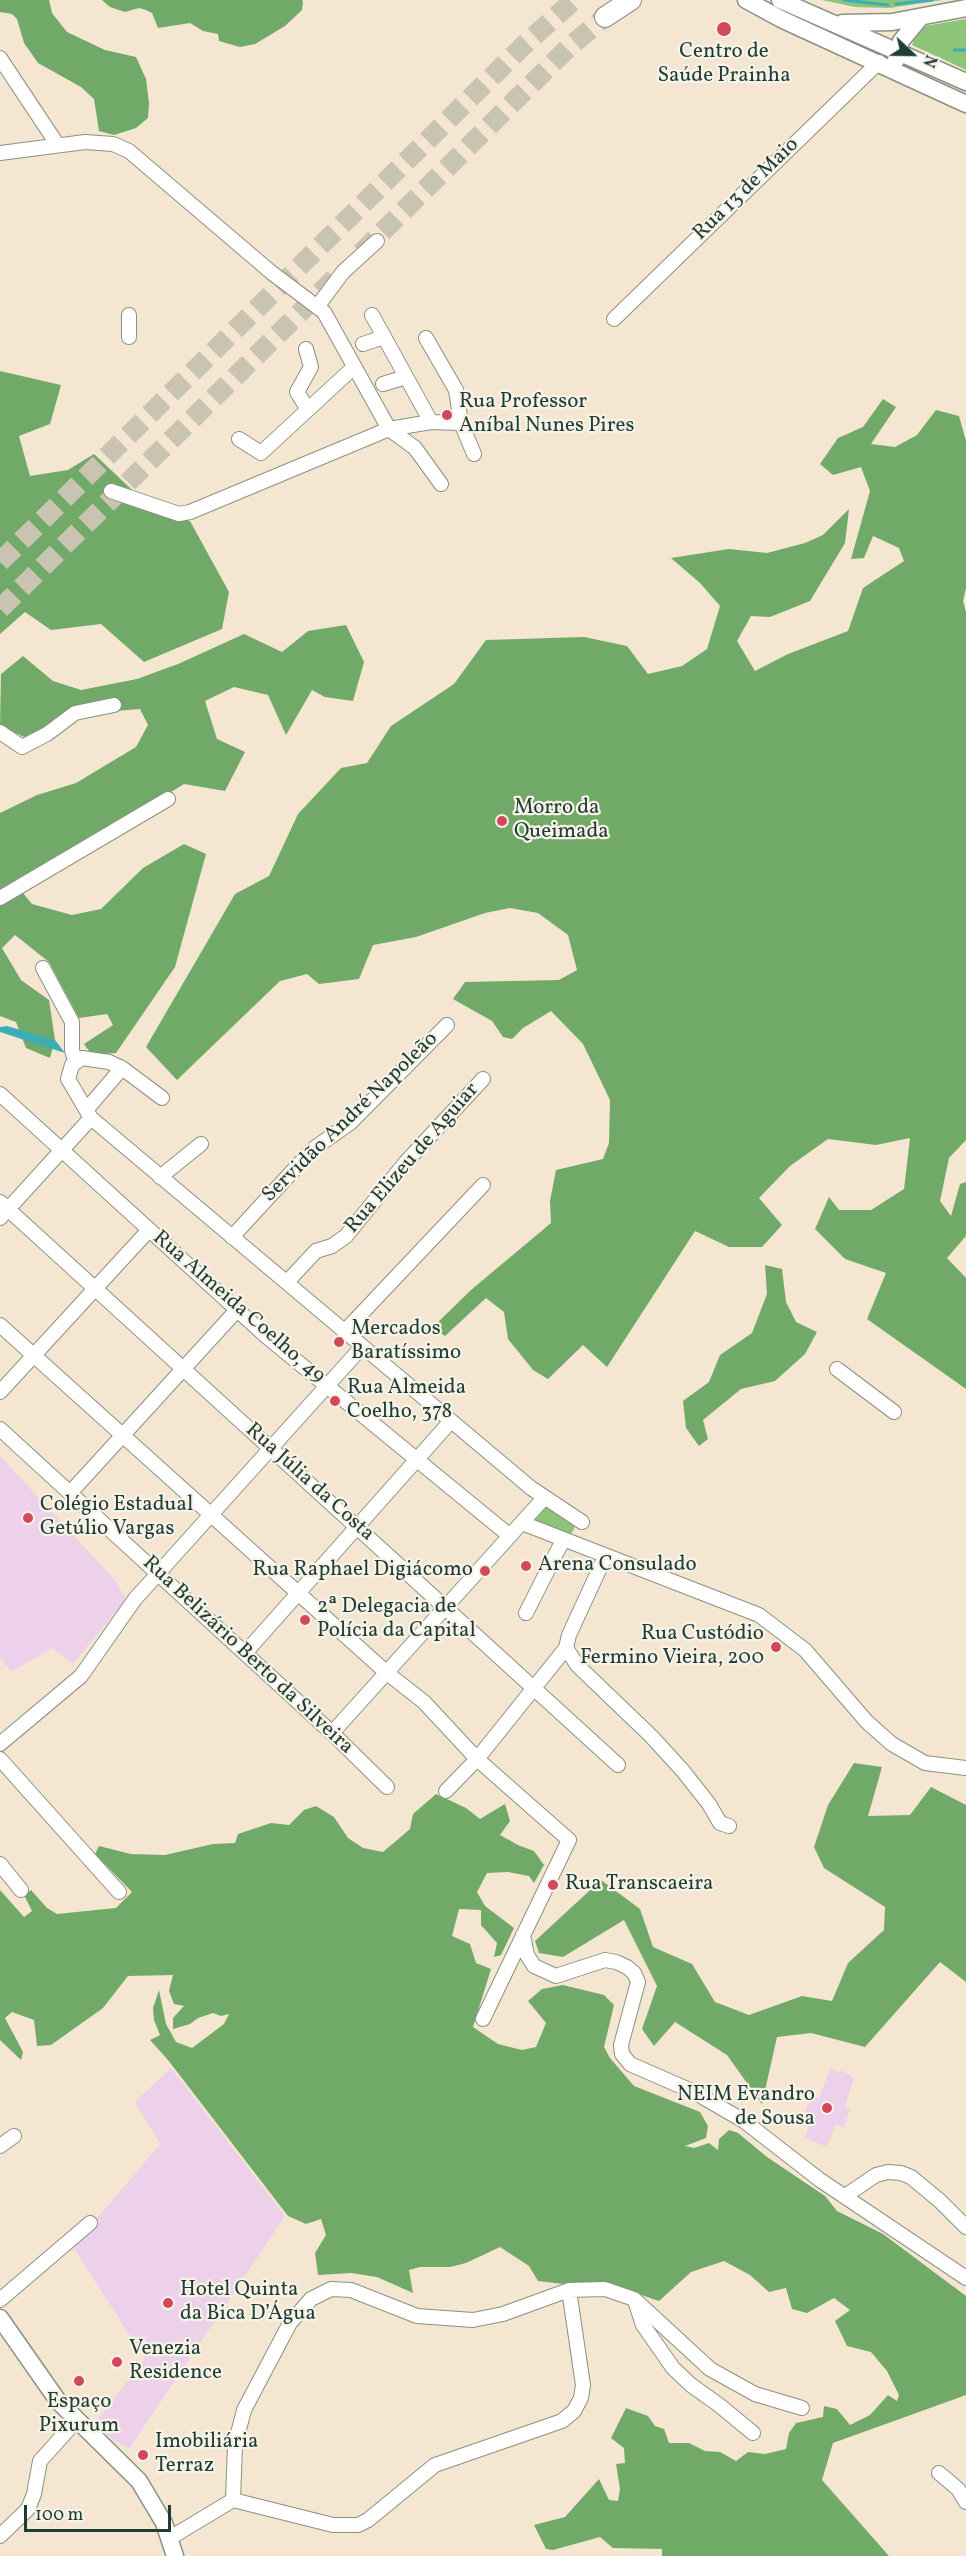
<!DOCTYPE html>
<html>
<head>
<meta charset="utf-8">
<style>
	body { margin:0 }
	#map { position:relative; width:966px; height:2556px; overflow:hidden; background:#f4e6d0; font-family:Vollkorn,serif }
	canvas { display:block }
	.north { position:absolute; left:882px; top:24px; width:60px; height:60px; -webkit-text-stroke:4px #f7f3e8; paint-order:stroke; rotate:112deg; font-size:16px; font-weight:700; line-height:24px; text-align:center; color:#1f3d34 }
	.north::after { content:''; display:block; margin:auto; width:21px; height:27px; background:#1f3d34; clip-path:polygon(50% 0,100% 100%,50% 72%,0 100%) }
	.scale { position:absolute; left:24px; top:2505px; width:147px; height:27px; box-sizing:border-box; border:3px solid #1f3d34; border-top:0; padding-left:8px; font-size:18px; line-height:21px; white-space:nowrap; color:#1f3d34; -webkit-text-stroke:4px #f7f3e8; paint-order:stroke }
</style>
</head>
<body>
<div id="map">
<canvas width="966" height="2556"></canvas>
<div class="north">N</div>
<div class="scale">100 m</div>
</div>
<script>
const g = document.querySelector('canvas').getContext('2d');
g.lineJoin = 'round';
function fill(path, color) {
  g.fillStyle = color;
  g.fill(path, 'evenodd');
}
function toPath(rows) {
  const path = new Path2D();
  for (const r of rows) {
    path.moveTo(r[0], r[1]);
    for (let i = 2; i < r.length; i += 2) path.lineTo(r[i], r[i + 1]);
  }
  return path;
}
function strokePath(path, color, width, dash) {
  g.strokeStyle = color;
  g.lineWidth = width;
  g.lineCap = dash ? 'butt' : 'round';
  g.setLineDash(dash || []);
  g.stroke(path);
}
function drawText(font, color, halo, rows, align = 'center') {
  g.font = font + ' Vollkorn,serif';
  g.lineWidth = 4.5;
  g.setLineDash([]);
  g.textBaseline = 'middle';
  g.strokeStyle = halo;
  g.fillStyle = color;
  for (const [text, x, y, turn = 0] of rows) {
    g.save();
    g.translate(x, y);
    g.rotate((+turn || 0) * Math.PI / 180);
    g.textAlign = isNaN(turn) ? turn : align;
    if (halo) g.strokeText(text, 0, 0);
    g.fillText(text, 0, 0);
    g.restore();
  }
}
fill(toPath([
	[0,1456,114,1579,126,1599,73,1664,53,1648,12,1671,0,1658],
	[171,2068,285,2216,129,2449,111,2438,95,2423,145,2359,73,2247,160,2144,135,2102],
	[830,2069,840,2072,841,2070,854,2078,845,2107,850,2109,844,2127,835,2125,827,2147,805,2138,812,2117,805,2113,811,2095,819,2098]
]), '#edd0e9');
fill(toPath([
	[822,0,943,0,889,8,855,7],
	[966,19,966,70,912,45,919,27],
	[545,1507,576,1525,570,1536,533,1521]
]), '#8cc578');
fill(toPath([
	[0,0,49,0,52,13,67,32,105,50,136,57,146,79,149,103,148,118,136,128,114,135,99,131,94,99,81,87,38,63,24,43,17,19,12,14,0,12],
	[102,0,302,0,303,2,302,10,285,26,255,44,240,47,219,41,218,34,203,31,190,23,158,28,152,13,146,10,139,8,125,12,110,7],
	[0,371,61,385,50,424,19,436,30,476,68,470,94,454,145,502,190,521,229,592,222,629,144,662,101,624,51,630,25,612,0,634],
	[883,399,896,407,871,444,895,447,917,435,936,410,959,416,966,441,966,588,963,601,966,612,966,1140,949,1158,940,1201,951,1216,960,1184,966,1182,966,1236,947,1258,966,1278,966,1389,867,1319,886,1273,845,1259,815,1229,829,1197,839,1210,871,1210,904,1189,910,1138,876,1145,828,1139,790,1166,759,1198,782,1225,762,1247,729,1247,695,1231,607,1367,583,1345,548,1379,533,1370,508,1339,504,1312,486,1298,445,1336,432,1328,471,1290,551,1223,550,1201,556,1170,603,1159,609,1143,610,1100,583,1044,551,1011,523,1028,512,1039,503,1037,492,1021,453,999,465,982,559,980,577,970,568,935,538,913,510,908,485,913,416,937,373,945,359,979,319,984,307,974,280,981,177,1080,146,1047,235,894,269,876,298,814,341,768,367,763,391,726,454,684,486,640,584,637,627,646,648,674,682,666,707,649,720,606,700,583,671,558,729,549,767,553,805,543,823,535,849,509,845,543,810,601,770,617,751,616,737,641,755,671,788,654,848,631,863,588,904,561,899,548,873,536,864,558,851,559,870,491,861,467,833,475,820,464,838,438,863,427],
	[346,625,364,662,353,701,325,697,312,690,286,735,268,695,234,687,205,701,217,739,245,752,225,791,184,784,18,887,32,904,72,915,101,909,143,868,184,844,206,854,175,967,116,1053,92,1055,84,1044,113,1025,107,1014,79,1018,49,962,15,935,2,948,21,980,49,1000,55,1040,50,1058,26,1048,16,1022,0,1016,0,813,37,795,76,783,136,747,148,725,140,709,91,713,35,742,0,726,1,674,23,656,53,681,81,690,137,679,178,664,244,634,282,652,308,631],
	[765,1265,782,1269,786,1302,796,1322,817,1332,805,1354,775,1381,741,1389,703,1420,708,1439,699,1446,686,1428,683,1401,709,1382,720,1355,752,1333,767,1294],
	[854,1763,882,1767,868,1816,910,1815,931,1787,966,1805,966,1982,940,1962,865,2047,811,2033,777,2037,762,2104,727,2055,675,2022,654,2046,642,2029,657,1986,624,1920,563,1957,539,1953,535,1941,601,1880,640,1909,653,1947,692,1964,715,2002,749,2015,802,1996,832,2001,848,1963,884,1930,885,1907,824,1868,814,1847,828,1805],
	[436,1794,466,1808,480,1819,505,1804,510,1821,500,1835,518,1845,534,1851,544,1865,534,1883,529,1876,508,1872,487,1873,477,1892,485,1906,514,1928,501,1955,494,1957,497,1943,481,1925,481,1910,459,1909,452,1936,470,1944,476,1963,491,1969,473,2027,498,2044,522,2050,536,2047,546,2023,528,2001,542,1989,563,1985,604,1995,614,2005,604,2047,610,2058,634,2086,700,2112,708,2126,706,2138,685,2146,694,2148,709,2143,718,2150,719,2139,729,2130,738,2133,767,2157,825,2196,837,2211,883,2234,966,2296,966,2395,833,2443,822,2480,889,2556,662,2556,662,2549,613,2548,600,2537,553,2550,546,2549,534,2525,565,2517,599,2479,609,2500,618,2501,620,2489,616,2464,625,2463,624,2448,611,2438,626,2408,648,2416,655,2426,664,2429,669,2443,689,2443,705,2451,720,2452,736,2461,748,2452,765,2454,786,2449,789,2433,796,2423,823,2417,824,2406,837,2409,850,2425,870,2415,888,2395,897,2401,899,2395,887,2371,871,2352,847,2346,835,2321,850,2310,834,2298,807,2313,792,2309,786,2288,769,2292,750,2275,724,2261,691,2272,659,2301,604,2282,563,2284,538,2281,529,2266,500,2247,466,2263,450,2267,420,2267,409,2270,413,2293,377,2277,351,2273,318,2275,315,2253,326,2235,321,2219,306,2224,288,2216,168,2060,150,2040,160,2035,154,2020,153,2008,159,1990,166,2024,176,2042,192,2048,224,2024,229,2014,221,2016,213,2013,198,2018,190,2024,173,2029,173,2018,184,2006,174,2004,169,1991,173,1975,128,1976,103,2008,51,2045,37,2046,34,2020,12,2012,5,2018,23,2052,21,2060,0,2040,0,1890,24,1917,32,1911,24,1895,31,1890,47,1908,57,1914,116,1908,132,1892,95,1854,99,1846,131,1854,165,1855,213,1844,235,1843,238,1834,271,1823,289,1825,304,1810,316,1806,334,1817,348,1838,363,1848,383,1852,410,1829,413,1814]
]), '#71aa68');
fill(toPath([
	[7,1026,55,1040,65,1053,0,1032,0,1027]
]), '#3badb5');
strokePath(toPath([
	[844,0,888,5],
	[896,4,932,0],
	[954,50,966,50]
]), '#3badb5', 3);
strokePath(toPath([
	[361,253,568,48,605,17],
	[0,562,524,45,574,0],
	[0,609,335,278]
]), '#c9c4b1', 20, [20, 10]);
const minor = toPath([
	[0,58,57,144],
	[0,153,85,142,113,144,129,151,272,273,324,312,389,429,431,422,461,423,474,454],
	[317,307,343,272,377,241],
	[372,315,431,422],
	[614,319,879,62],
	[129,337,129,315],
	[426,338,456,390,461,423],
	[363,344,384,337],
	[306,349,311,367,297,392,307,408],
	[383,384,406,377],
	[239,439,261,453,354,367],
	[111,491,179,514,190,512,389,429,415,448,441,484],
	[0,732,22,747,47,734,75,713,114,705],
	[0,898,168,799],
	[43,968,72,1022,72,1050,75,1061],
	[0,1094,266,1336,510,1536],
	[87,1109,122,1068,162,1098],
	[91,1118,531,1488,582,1522],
	[91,1118,68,1079,72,1065,82,1058,109,1062,122,1068],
	[160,1177,201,1144],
	[0,1202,618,1765],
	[0,1218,91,1118],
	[232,1237,313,1149,350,1123,447,1025],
	[287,1282,316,1251,332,1246,346,1236,406,1162,483,1079],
	[0,1325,387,1673,424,1702,477,1759,569,1840,483,2019],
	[344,1332,483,1185],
	[837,1369,894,1412],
	[0,1392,149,1230],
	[0,1429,332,1733,387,1787],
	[70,1493,237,1310],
	[522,1523,759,1615,805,1650,867,1722,892,1744,925,1763,966,1768],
	[605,1557,569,1635,566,1648,577,1665,651,1736,683,1771,709,1804,720,1823,729,1826],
	[526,1613,563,1540],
	[245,1653,451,1421],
	[332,1733,544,1498],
	[0,1744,81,1676,135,1599,362,1347],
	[0,1759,119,1892],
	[446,1791,477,1759,566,1648],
	[0,1864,21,1890],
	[523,1935,527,1955,534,1966,556,1976,605,1960,616,1962,627,1967,634,1973,638,1982,621,2045,622,2054,630,2064,694,2092,744,2121,820,2180,966,2278],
	[0,2146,14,2136],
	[845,2196,876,2175,888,2172,901,2173,911,2177,940,2201,966,2227],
	[0,2300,90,2223],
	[635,2301,643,2325,673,2368,691,2385,719,2405,753,2433],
	[939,2473,958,2489,966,2502],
	[233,2500,235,2445,244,2410,290,2323,311,2299,331,2289,351,2290,417,2316,473,2320,503,2314,569,2290,605,2289,634,2299,710,2369,755,2394,802,2408],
	[0,2536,28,2509,34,2494,40,2461,76,2421],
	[170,2538,233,2500,333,2525,358,2525,368,2520,435,2465,562,2421,574,2411,581,2398,583,2385,569,2290]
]);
const major = toPath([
	[746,0,781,19,966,104],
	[780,0,966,82],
	[842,23,892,22,966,8],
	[896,60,901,41,921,17],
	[0,2318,58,2401,139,2481,164,2523,175,2556]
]);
const highway = toPath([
	[605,17,631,0]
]);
strokePath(minor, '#8a9282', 16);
strokePath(major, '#8a9282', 19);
strokePath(highway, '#8a9282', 22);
strokePath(minor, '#fff', 14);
strokePath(major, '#fff', 16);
strokePath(highway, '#fff', 20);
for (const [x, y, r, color] of [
	[724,29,8,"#d1495b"],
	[447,415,6,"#d1495b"],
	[502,821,6,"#d1495b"],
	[339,1342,6,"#d1495b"],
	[335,1401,6,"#d1495b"],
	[28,1518,6,"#d1495b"],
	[526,1566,6,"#d1495b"],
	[485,1571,6,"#d1495b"],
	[305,1620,6,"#d1495b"],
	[776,1647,6,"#d1495b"],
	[553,1885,6,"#d1495b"],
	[827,2108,6,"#d1495b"],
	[168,2303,6,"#d1495b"],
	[117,2362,6,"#d1495b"],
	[79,2381,6,"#d1495b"],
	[143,2455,6,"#d1495b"]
]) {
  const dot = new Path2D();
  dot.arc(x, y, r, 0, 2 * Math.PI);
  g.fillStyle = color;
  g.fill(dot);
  strokePath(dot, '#f7f3e8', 2);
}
drawText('21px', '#1f3d34', '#f7f3e8', [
	["Centro de",724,53,"center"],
	["Saúde Prainha",724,77,"center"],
	["Rua Professor",459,403],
	["Aníbal Nunes Pires",459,427],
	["Morro da",514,809],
	["Queimada",514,833],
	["Mercados",351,1330],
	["Baratíssimo",351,1354],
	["Rua Almeida",347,1389],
	["Coelho, 378",347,1413],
	["Colégio Estadual",40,1506],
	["Getúlio Vargas",40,1530],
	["Arena Consulado",538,1566],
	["Rua Raphael Digiácomo",473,1571,"right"],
	["2ª Delegacia de",317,1608],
	["Polícia da Capital",317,1632],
	["Rua Custódio",764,1635,"right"],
	["Fermino Vieira, 200",764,1659,"right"],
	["Rua Transcaeira",565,1885],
	["NEIM Evandro",815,2096,"right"],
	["de Sousa",815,2120,"right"],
	["Hotel Quinta",180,2291],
	["da Bica D’Água",180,2315],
	["Venezia",129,2350],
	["Residence",129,2374],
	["Espaço",79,2403,"center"],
	["Pixurum",79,2427,"center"],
	["Imobiliária",155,2443],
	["Terraz",155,2467]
], 'left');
drawText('21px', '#1f3d34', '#f7f3e8', [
	["Rua 13 de Maio",747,190,-44],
	["Servidão André Napoleão",351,1118,-44],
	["Rua Elizeu de Aguiar",413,1159,-49],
	["Rua Almeida Coelho, 49",238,1308,41],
	["Rua Júlia da Costa",309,1483,42],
	["Rua Belizário Berto da Silveira",247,1656,43]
]);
</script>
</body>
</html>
